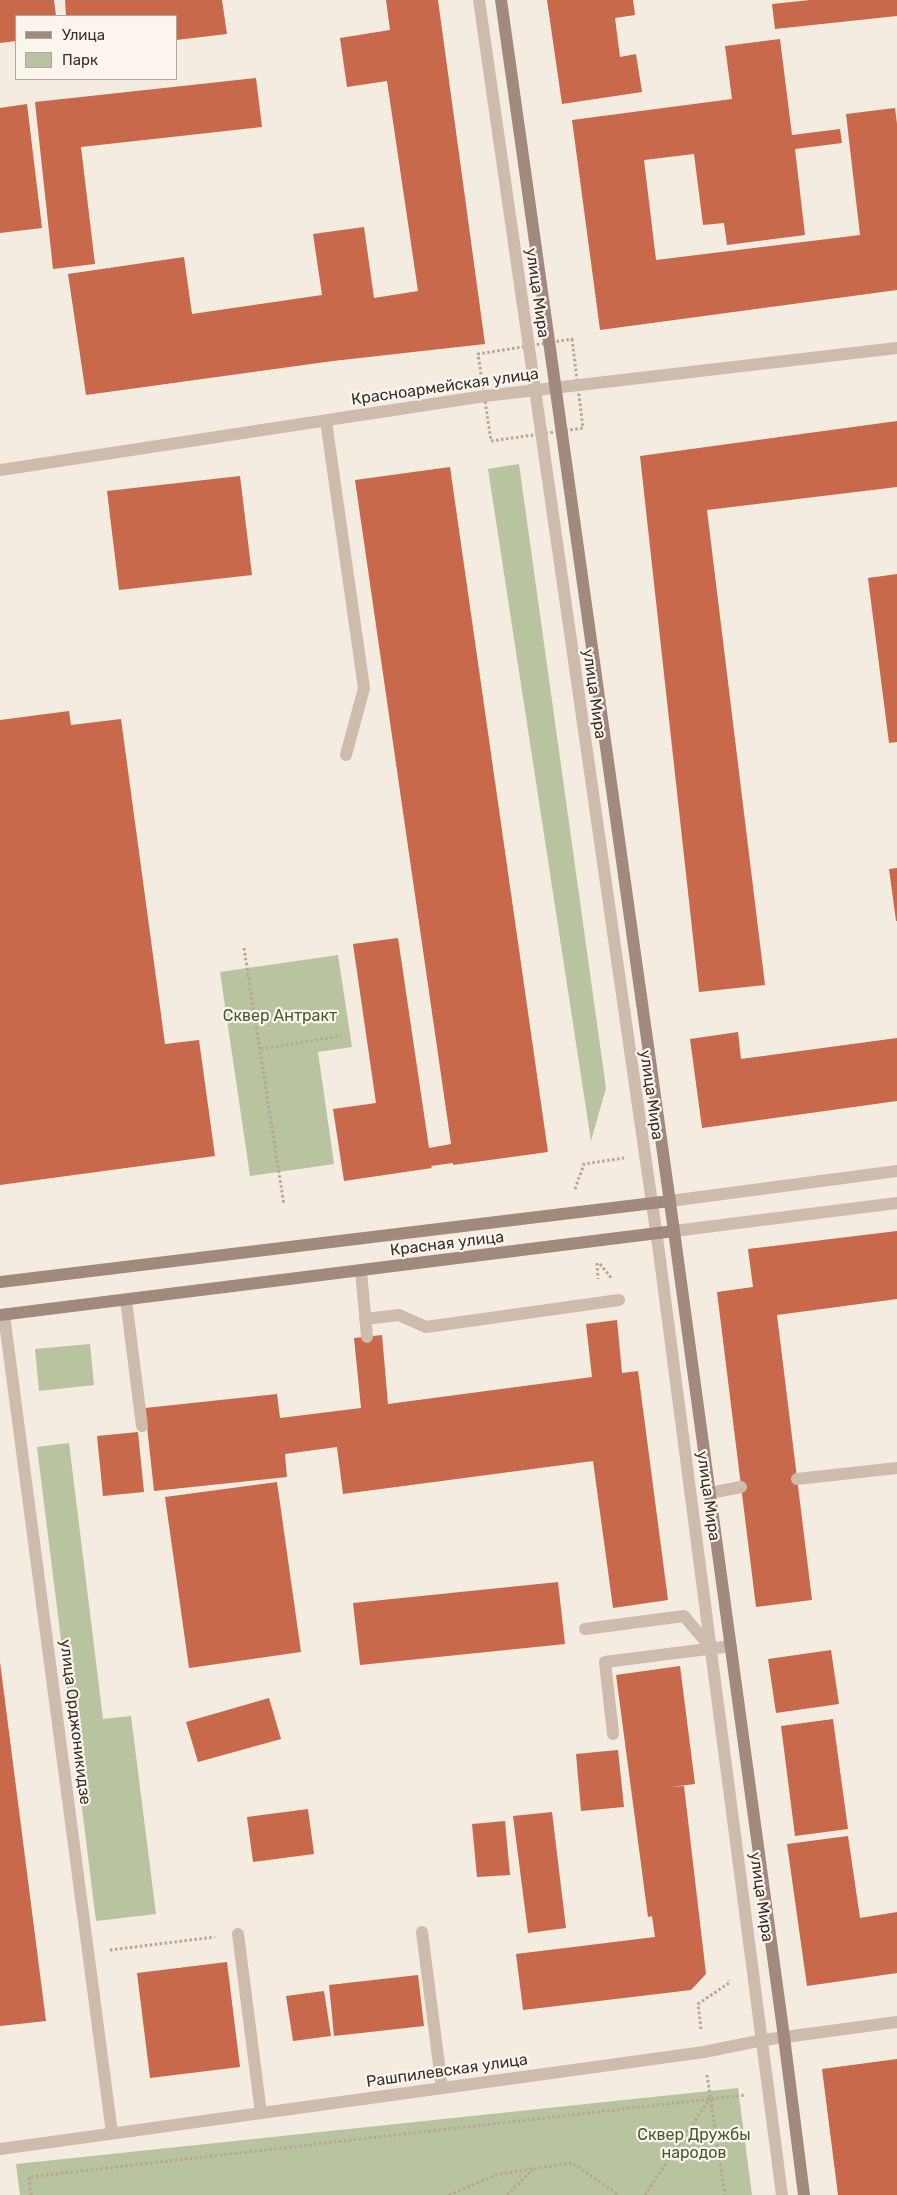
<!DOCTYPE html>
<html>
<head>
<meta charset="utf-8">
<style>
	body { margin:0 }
	#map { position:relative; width:897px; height:2195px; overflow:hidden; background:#f4ebe1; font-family:Rubik,sans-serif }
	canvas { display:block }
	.legend { position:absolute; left:15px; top:15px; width:162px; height:65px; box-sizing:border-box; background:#fbf5ee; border:1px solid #aea6a0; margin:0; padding:6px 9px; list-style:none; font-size:15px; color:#3b302b }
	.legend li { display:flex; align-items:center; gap:10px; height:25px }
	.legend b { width:25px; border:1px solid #aea6a0 }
</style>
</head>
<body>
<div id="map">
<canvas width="897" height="2195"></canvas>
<ul class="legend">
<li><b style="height:6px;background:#a18a7d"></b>Улица</li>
<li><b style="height:14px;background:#b8c4a0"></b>Парк</li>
</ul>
</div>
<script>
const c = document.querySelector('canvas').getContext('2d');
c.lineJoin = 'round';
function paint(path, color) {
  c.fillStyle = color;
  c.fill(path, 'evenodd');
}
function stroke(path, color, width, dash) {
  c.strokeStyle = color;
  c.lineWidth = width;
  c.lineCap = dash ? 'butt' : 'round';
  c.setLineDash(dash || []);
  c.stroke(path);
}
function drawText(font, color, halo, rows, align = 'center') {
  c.font = font + ' Rubik,sans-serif';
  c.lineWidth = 4.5;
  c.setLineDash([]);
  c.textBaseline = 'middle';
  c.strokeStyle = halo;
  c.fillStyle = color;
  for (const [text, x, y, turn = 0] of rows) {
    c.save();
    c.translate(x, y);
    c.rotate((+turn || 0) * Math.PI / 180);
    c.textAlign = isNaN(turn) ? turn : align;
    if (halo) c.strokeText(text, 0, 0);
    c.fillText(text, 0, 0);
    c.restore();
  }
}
const green = new Path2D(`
	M519,464L606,1088L591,1141L488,469Z
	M338,955L352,1047L318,1052L334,1164L250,1176L220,972Z
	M90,1344L94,1385L39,1391L35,1349Z
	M69,1443L103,1719L131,1716L156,1914L96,1921L37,1447Z
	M738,2088L752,2195H20L16,2164Z`);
const building = new Path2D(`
	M0,0H54L56,16H16V41L0,43Z
	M65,0H222L227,34L176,40V16H66Z
	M386,0H438L485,344L333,361L86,395L68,274L184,257L192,314L322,295L313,234L364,227L374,298L418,291L387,81L347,87L340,38L390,30Z
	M547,0H633L635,15L615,18L620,57L636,54L642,92L562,104Z
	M810,0H897V16L775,29L772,4Z
	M780,39L792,135L840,129L842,143L795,149L805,235L727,245L724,223L703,225L694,154L644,160L656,260L860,235L846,114L895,108L897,124V290L600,330L572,120L732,99L725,46Z
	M256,78L262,127L81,147L95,264L53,269L35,102Z
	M27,104L42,228L0,233V108Z
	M897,421V487L707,510L765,985L699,992L640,456Z
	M450,467L548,1152L453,1165V1163L431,1166L432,1168L344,1181L333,1109L376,1103L353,944L398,938L429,1148L451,1144L355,480Z
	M240,476L252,575L119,590L107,491Z
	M897,574V742L889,743L868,578Z
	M69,711L71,725L121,719L165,1044L199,1040L215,1156L0,1185V720Z
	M897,868V921H896L889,869Z
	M738,1032L741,1059L897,1038V1101L702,1128L690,1039Z
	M897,1231V1299L777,1315L812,1600L756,1607L717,1292L753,1287L748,1249Z
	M617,1320L622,1373L638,1371L668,1600L613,1608L593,1461L343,1494L337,1447L285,1454L287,1477L154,1491L145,1408L277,1394L280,1418L361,1408L354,1338L382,1335L388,1404L592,1377L586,1324Z
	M138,1432L144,1492L103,1496L97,1436Z
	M277,1482L301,1652L189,1668L165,1497Z
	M558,1582L565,1644L360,1665L353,1603Z
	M831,1650L839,1704L776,1713L768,1659Z
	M0,1662L46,2021L0,2026Z
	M680,1666L695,1784L670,1787L684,1786L706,1974L691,1990L523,2010L516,1954L655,1937L652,1916L648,1917L616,1675Z
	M269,1698L281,1739L198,1762L186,1722Z
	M833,1719L848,1829L795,1836L781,1726Z
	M618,1750L624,1807L581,1811L576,1754Z
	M308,1809L314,1854L253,1862L247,1817Z
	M552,1812L566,1928L528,1933L513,1816Z
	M505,1821L510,1875L477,1877L472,1824Z
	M848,1836L860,1918L897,1912V1973L807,1986L787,1844Z
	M227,1962L240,2067L150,2078L137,1973Z
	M418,1975L424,2026L334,2036L329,1985Z
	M324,1991L331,2036L293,2041L286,1996Z
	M897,2059V2195H838L822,2069Z`);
const path = new Path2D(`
	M572,339L583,428L491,441L478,354Z
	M244,948L284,1205
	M261,1049L341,1036
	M575,1189L584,1164L624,1158
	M597,1263L598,1279
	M600,1264L612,1279
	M110,1950L215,1937
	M701,2029L698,2004L729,1983V1980
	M707,2075L725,2195
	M31,2195L29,2177L745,2095
	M449,2195L499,2174L572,2163L619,2195
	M507,2195L533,2169
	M645,2195L710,2098`);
const service = new Path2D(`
	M326,421L364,688L346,755
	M361,1271L367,1337
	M126,1300L142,1426
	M365,1319L399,1315L426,1327L619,1300
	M797,1479L897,1468
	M710,1493L741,1487
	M585,1629L684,1616L711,1648
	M613,1734L605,1662L731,1646
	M422,1932L442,2088
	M238,1934L261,2113`);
const pedestrian = new Path2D(`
	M4,1315L112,2133`);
const tertiary = new Path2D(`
	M479,0L659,1252L782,2195
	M0,470L485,396L897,348
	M670,1201L897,1171
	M674,1231L897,1203
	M0,2149L704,2052L763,2040L897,2022`);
const secondary = new Path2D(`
	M501,0L674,1231L784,2037L804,2195
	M0,1282L670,1201
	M0,1315L674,1231`);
const streetNames = [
	["улица Мира",537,293,82],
	["Красноармейская улица",445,387,-8],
	["улица Мира",594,694,82],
	["улица Мира",651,1095,82],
	["Красная улица",447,1244,-7],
	["улица Мира",708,1496,82],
	["улица Орджоникидзе",75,1722,83],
	["улица Мира",761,1897,82],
	["Рашпилевская улица",447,2071,-8]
];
const parkNames = [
	["Сквер Антракт",280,1016],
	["Сквер Дружбы",694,2135],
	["народов",694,2153]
];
paint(green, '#b8c4a0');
paint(building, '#c8694b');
stroke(path, '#b9a596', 3, [2.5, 2.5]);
stroke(service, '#cdbbac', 12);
stroke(pedestrian, '#cdbbac', 12);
stroke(tertiary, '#cdbbac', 12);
stroke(secondary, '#a18a7d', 12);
drawText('16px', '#3b302b', '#fbf5ee', streetNames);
drawText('16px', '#4a5a2e', '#fbf5ee', parkNames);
</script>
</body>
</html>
